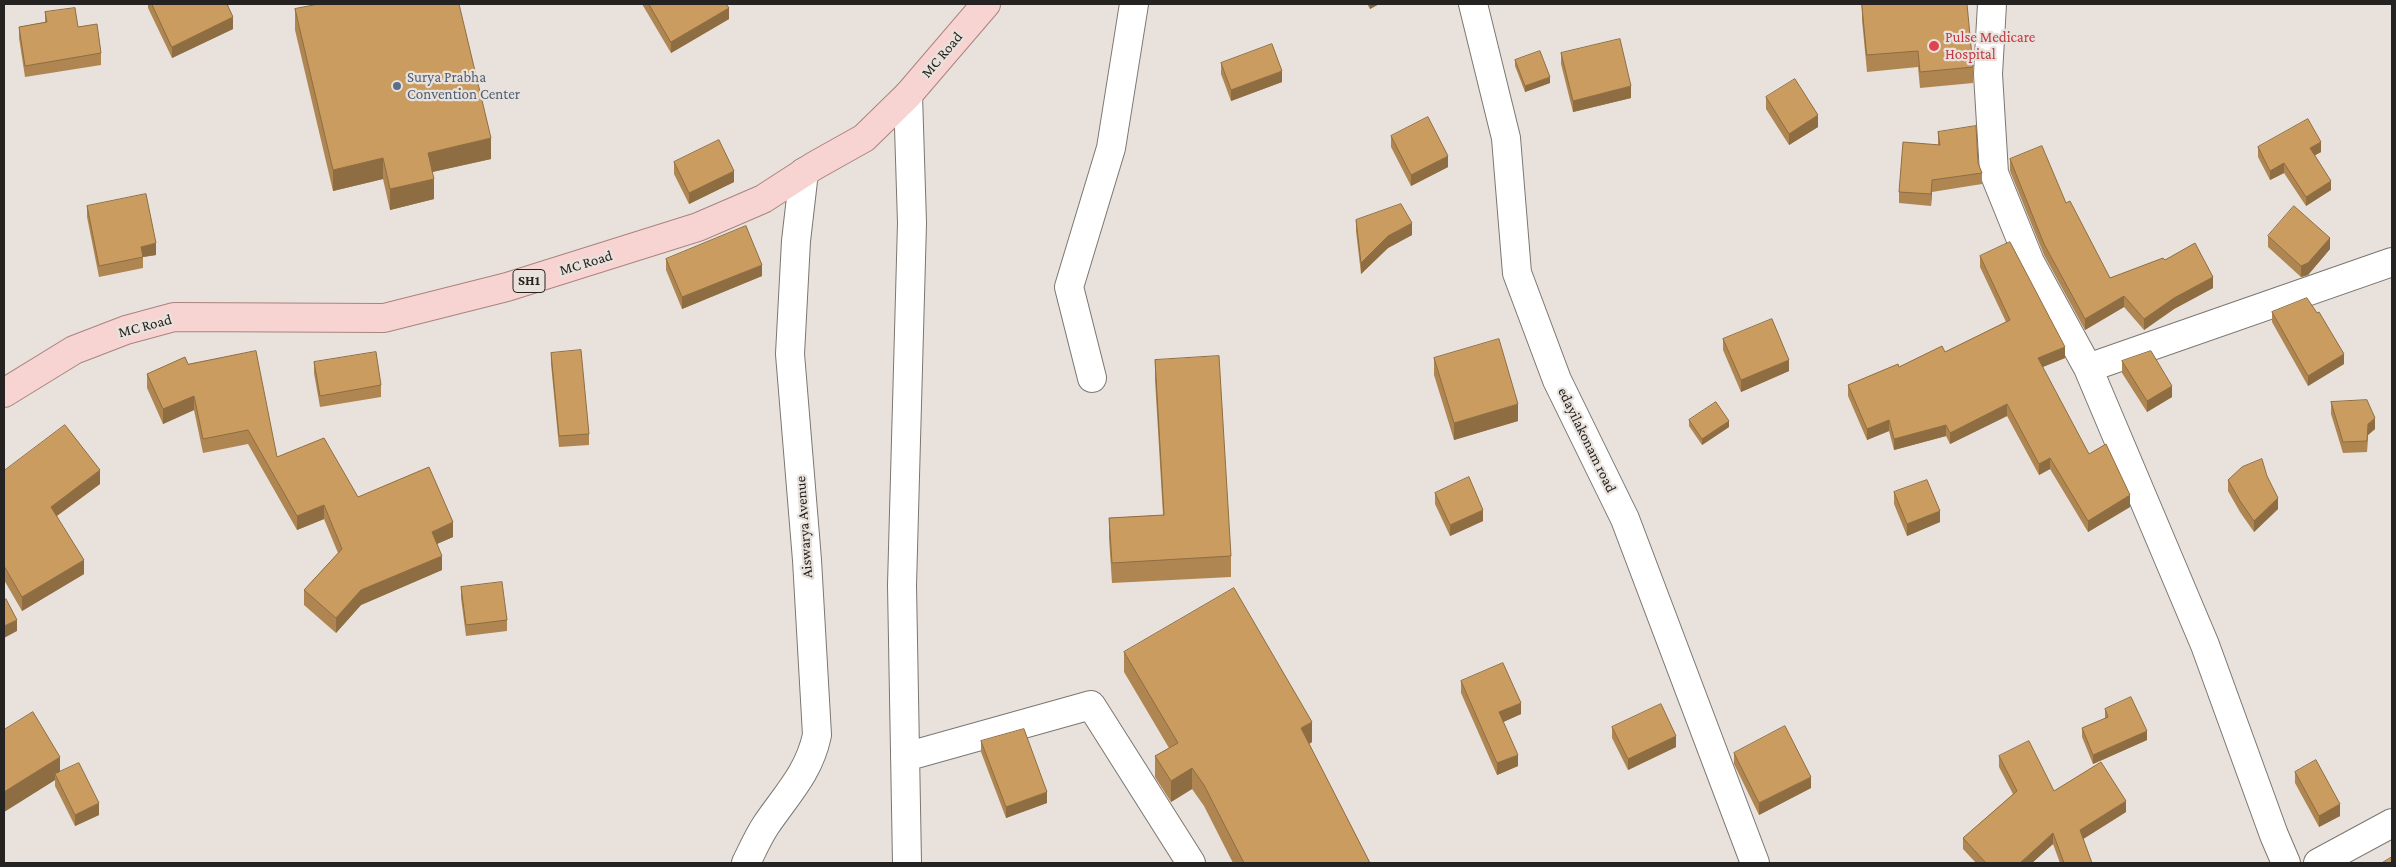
<!DOCTYPE html>
<html>
<head>
<meta charset="utf-8">
<style>
	body { margin:0 }
	#map { position:relative; width:2396px; height:867px; overflow:hidden; background:#e9e2dc; font-family:"Crimson Pro",serif }
	canvas { display:block }
	.frame { position:absolute; inset:0; border:5px solid #252321; pointer-events:none }
</style>
</head>
<body>
<div id="map">
<canvas width="2396" height="867"></canvas>
<div class="frame"></div>
</div>
<script>
const c = document.querySelector('canvas').getContext('2d');
c.lineJoin = 'round';
function stroke(path, color, width, dash) {
  c.strokeStyle = color;
  c.lineWidth = width;
  c.lineCap = dash ? 'butt' : 'round';
  c.setLineDash(dash || []);
  c.stroke(path);
}
function paint(path, color) {
  c.fillStyle = color;
  c.fill(path, 'evenodd');
}
function drawText(font, color, halo, rows, align = 'center') {
  c.font = font + ' "Crimson Pro",serif';
  c.lineWidth = 4.5;
  c.setLineDash([]);
  c.textBaseline = 'middle';
  c.strokeStyle = halo;
  c.fillStyle = color;
  for (const [text, x, y, turn = 0] of rows) {
    c.save();
    c.translate(x, y);
    c.rotate((+turn || 0) * Math.PI / 180);
    c.textAlign = isNaN(turn) ? turn : align;
    if (halo) c.strokeText(text, 0, 0);
    c.fillText(text, 0, 0);
    c.restore();
  }
}
const street = new Path2D(`
	M1473,4L1506,138L1517,273L1557,380L1625,519L1755,863
	M1992,4L1988,74L1994,173L2030,262L2088,368L2205,645L2274,835L2286,863
	M2088,368L2392,262
	M1092,378L1069,287L1111,148L1134,4
	M905,757L1091,705L1191,863
	M746,863C752,851 758,837 766,825C787,794 809,773 817,735L807,560L790,354L796,241L804,172
	M907,863L902,585L912,223L908,95
	M2318,863L2392,823`);
const primary = new Path2D(`
	M4,393L74,350L126,330L174,317L384,318L507,287L698,227L763,199L814,166L864,138L908,95L986,4`);
const wall = new Path2D(`
	M148,4H227L233,29L172,58L148,8Z
	M642,4H726L729,19L671,53Z
	M1367,4H1379L1370,9Z
	M1862,4L1973,67V83L1920,88L1918,67L1867,72L1862,20Z
	M295,9L491,159L432,172L434,199L390,210L383,179L333,191L295,30Z
	M45,12L78,27L101,53V65L25,77L19,38V27L45,22Z
	M1561,53L1631,98L1573,112L1561,64Z
	M1515,60L1550,83L1525,92L1515,66Z
	M1221,63L1282,82L1231,101L1221,74Z
	M1766,97L1818,127L1789,145L1766,109Z
	M1938,132L1978,163L1982,173V184L1932,192L1931,206L1899,203V192L1938,145Z
	M1391,136L1448,167L1411,186L1391,147Z
	M2258,147L2321,152L2315,155L2331,190L2306,206L2284,173L2270,180L2258,157Z
	M2010,159L2066,203L2110,278L2165,260L2213,288L2174,309L2144,330L2124,307L2085,330L2044,255L2010,171Z
	M674,162L734,182L689,204L674,174Z
	M87,206L156,255L143,257V268L99,277L87,217Z
	M1356,220L1412,235L1388,248L1361,274L1356,231Z
	M2268,236L2330,249L2308,275L2301,277L2268,247Z
	M1980,256L2065,358L2042,367L2089,454L2130,507L2088,532L2050,469L2039,475L2007,416L1950,444L1946,436L1894,450L1889,431L1867,440L1848,396V385L1945,352L2006,322L1980,267Z
	M666,259L762,276L682,309L666,270Z
	M2272,312L2344,364L2308,386L2272,322Z
	M1723,339L1789,371L1741,392L1723,350Z
	M551,353L589,434V445L559,447L551,364Z
	M1434,358L1518,421L1454,440L1434,375Z
	M1155,360L1231,556V577L1112,583L1109,538V518L1163,515L1155,380Z
	M2122,361L2172,397L2147,412L2122,373Z
	M314,362L381,385V397L320,407L314,373Z
	M188,364L277,457L358,497L453,537L437,544L442,570L361,605L336,633L304,605V590L338,553L324,519L297,530L248,444L203,453L194,410L163,424L147,388V374Z
	M2331,402L2375,429L2368,435L2367,452L2343,453L2331,414Z
	M1689,420L1729,427L1702,445L1689,426Z
	M4,471L100,484L57,516L84,574L22,611L4,580Z
	M2267,476L2278,509L2254,532L2240,512L2228,491V480Z
	M1894,492L1940,522L1907,536L1894,504Z
	M1435,493L1483,521L1450,536L1435,504Z
	M461,587L507,620V631L466,636L461,598Z
	M1124,652L1312,742L1309,744L1370,863H1233L1204,806L1192,789L1171,802L1155,777V756L1169,748L1124,672Z
	M1461,681L1521,714L1503,722L1518,766L1497,775L1461,693Z
	M2105,709L2147,740L2093,764L2082,737V728L2105,719Z
	M1612,727L1676,747L1628,770L1612,738Z
	M4,730L60,772L99,815L75,826L55,786V780L4,812Z
	M981,741L1047,803L1006,818L981,752Z
	M1734,753L1811,788L1759,815L1734,764Z
	M1999,756L2054,791L2126,812L2083,839L2092,863H2060L2053,844L2032,863H1976L1963,849V838L2013,794L1999,767Z
	M2295,772L2340,816L2319,827L2295,783Z`);
const shadedWall = new Path2D(`
	M1370,4H1379L1370,9Z
	M729,8V19L671,53V42Z
	M233,17V29L172,58V47Z
	M1282,71V82L1231,101V90Z
	M1550,77V83L1525,92V86Z
	M1631,86V98L1573,112V101Z
	M1818,115V127L1789,145V134Z
	M491,138V159L428,173V153Z
	M2321,142V152L2310,158V148Z
	M1448,156V167L1411,186V175Z
	M383,158V179L333,191V170Z
	M2284,163V173L2270,180V171Z
	M734,171V182L689,204V193Z
	M434,179V199L390,210V189Z
	M1932,180V192L1931,206V194Z
	M2331,181V190L2306,206V197Z
	M1412,223V235L1388,248L1361,274V263L1388,236Z
	M2330,238V249L2308,275L2301,277V266Z
	M156,243V255L143,257L141,247Z
	M762,265V276L682,309V297Z
	M2213,277V288L2174,309L2144,330V319L2174,298Z
	M2124,296V307L2085,330V319Z
	M2065,347V358L2038,369V358Z
	M2344,354V364L2308,386V376Z
	M1789,360V371L1741,392V380Z
	M2172,386V397L2147,412V401Z
	M194,396V410L163,424V409Z
	M1518,404V421L1454,440V423Z
	M2007,404V416L1950,444V433Z
	M2375,418V429L2368,435L2367,452L2368,424Z
	M1889,420V431L1867,440V429Z
	M1729,421V427L1702,445V439Z
	M1946,425V436L1894,450V439Z
	M2050,458V469L2039,475V464Z
	M100,470V484L51,520V507Z
	M2130,495V507L2088,532V521Z
	M2278,498V509L2254,532V521Z
	M324,505V519L297,530V516Z
	M1483,510V521L1450,536V525Z
	M1940,511V522L1907,536V524Z
	M453,522V537L432,546V532Z
	M442,556V570L361,605L336,633V618L361,590Z
	M84,560V574L22,611V597Z
	M17,620V631L4,638V626Z
	M1521,703V714L1499,724V712Z
	M1312,722V742L1301,749V728Z
	M2147,731V740L2093,764V755Z
	M1676,736V747L1628,770V759Z
	M1518,755V766L1497,775V763Z
	M60,757V777L55,774V780L4,812V792Z
	M1192,768V789L1171,802V781Z
	M1811,777V788L1759,815V803Z
	M1047,792V803L1006,818V807Z
	M2126,801V812L2080,841V830Z
	M99,803V815L75,826V815Z
	M2340,804V816L2319,827V816Z
	M2053,833V844L2032,863H2020Z`);
const building = new Path2D(`
	M152,4H227L233,17L172,47Z
	M319,4H459L491,138L428,153L434,179L390,189L383,158L333,170L295,9Z
	M649,4H726L729,8L671,42Z
	M1862,4H1967L1973,67L1920,72L1918,51L1867,55Z
	M75,8L78,27L97,24L101,53L25,66L19,27L47,22L45,12Z
	M1620,39L1631,86L1573,101L1561,53Z
	M1272,44L1282,71L1231,90L1221,63Z
	M1540,51L1550,77L1525,86L1515,60Z
	M1795,79L1818,115L1789,134L1766,97Z
	M1428,117L1448,156L1411,175L1391,136Z
	M2308,119L2321,142L2310,148L2331,181L2306,197L2284,163L2270,171L2258,147Z
	M1976,126L1978,163L1982,173L1932,180L1931,194L1899,192L1903,142L1940,145L1938,132Z
	M719,140L734,171L689,193L674,162Z
	M2042,146L2066,203L2070,201L2110,278L2163,258L2165,260L2195,243L2213,277L2174,298L2144,319L2124,296L2085,319L2044,244L2010,159Z
	M146,194L156,243L141,247L143,257L99,266L87,206Z
	M1401,204L1412,223L1388,236L1361,263L1356,220Z
	M2294,206L2330,238L2308,263L2301,266L2268,236Z
	M746,226L762,265L682,297L666,259Z
	M2010,242L2065,347L2038,358L2089,454L2106,444L2130,495L2088,521L2050,458L2039,464L2007,404L1950,433L1946,425L1894,439L1889,420L1867,429L1848,385L1898,364L1899,367L1942,346L1945,352L2010,320L1980,256Z
	M2307,298L2317,313L2319,312L2344,354L2308,376L2272,312Z
	M1772,319L1789,360L1741,380L1723,339Z
	M1499,339L1518,404L1454,423L1434,358Z
	M581,350L589,434L559,436L551,353Z
	M256,351L277,457L324,438L358,497L429,467L453,522L432,532L442,556L361,590L336,618L304,590L342,549L324,505L297,516L248,430L203,439L194,396L163,409L147,374L185,357L188,364Z
	M2151,351L2172,386L2147,401L2122,361Z
	M376,352L381,385L320,396L314,362Z
	M1219,356L1231,556L1112,563L1109,518L1164,515L1155,360Z
	M2367,400L2375,418L2368,424L2367,441L2343,442L2331,402Z
	M1716,402L1729,421L1702,439L1689,420Z
	M65,425L100,470L51,507L84,560L22,597L4,566V471Z
	M2262,459L2267,476L2278,498L2254,521L2240,501L2228,480L2242,467Z
	M1469,477L1483,510L1450,525L1435,493Z
	M1927,480L1940,511L1907,524L1894,492Z
	M502,582L507,620L466,625L461,587Z
	M1234,588L1312,722L1301,728L1370,863H1244L1204,785L1192,768L1171,781L1155,756L1178,743L1124,652Z
	M6,599L17,620L4,626V601Z
	M1503,663L1521,703L1499,712L1518,755L1497,763L1461,681Z
	M2131,697L2147,731L2093,755L2082,728L2108,717L2105,709Z
	M1661,704L1676,736L1628,759L1612,727Z
	M33,712L60,757L4,792V730Z
	M1785,726L1811,777L1759,803L1734,753Z
	M1024,729L1047,792L1006,807L981,741Z
	M2029,741L2054,791L2101,762L2126,801L2080,830L2092,863H2064L2053,833L2020,863H1986L1963,838L2017,791L1999,756Z
	M2316,760L2340,804L2319,816L2295,772Z
	M79,763L99,803L75,815L55,774Z
	M2392,857V863H2382Z`);
const markers = [
	[1934,46,6,"#e0444e"],
	[397,86,5,"#5c6f8a"]
];
const shields = [
	[529,281,32]
];
const shieldNames = [
	["SH1",529,281]
];
const healthNames = [
	["Pulse Medicare",1945,37],
	["Hospital",1945,54]
];
const streetNames = [
	["MC Road",942,55,-50],
	["MC Road",586,263,-17],
	["MC Road",145,326,-15],
	["edayilakonam road",1587,440,64],
	["Aiswarya Avenue",804,527,-94]
];
const serviceNames = [
	["Surya Prabha",407,77],
	["Convention Center",407,94]
];
stroke(street, '#7c7671', 30);
stroke(primary, '#aa837f', 30);
stroke(street, '#fff', 28);
stroke(primary, '#f7d3d1', 28);
paint(wall, '#af8652');
paint(shadedWall, '#8e6d42');
paint(building, '#cb9c5f');
stroke(building, '#8e6d42', 1);
for (const [x, y, r, color] of markers) {
  const dot = new Path2D();
  dot.arc(x, y, r, 0, 2 * Math.PI);
  c.fillStyle = color;
  c.fill(dot);
  stroke(dot, '#e9e2dc', 2);
}
for (const [x, y, w] of shields) {
  const box = new Path2D();
  box.roundRect(x - w / 2, y - 11.5, w, 23, 4);
  c.fillStyle = '#e9e2dc';
  c.fill(box);
  stroke(box, '#252321', 1);
}
drawText('bold 14px', '#252321', null, shieldNames);
drawText('15px', '#be3a42', '#e9e2dc', healthNames, 'left');
drawText('15px', '#252321', '#e9e2dc', streetNames);
drawText('15px', '#4e5e75', '#e9e2dc', serviceNames, 'left');
</script>
</body>
</html>
